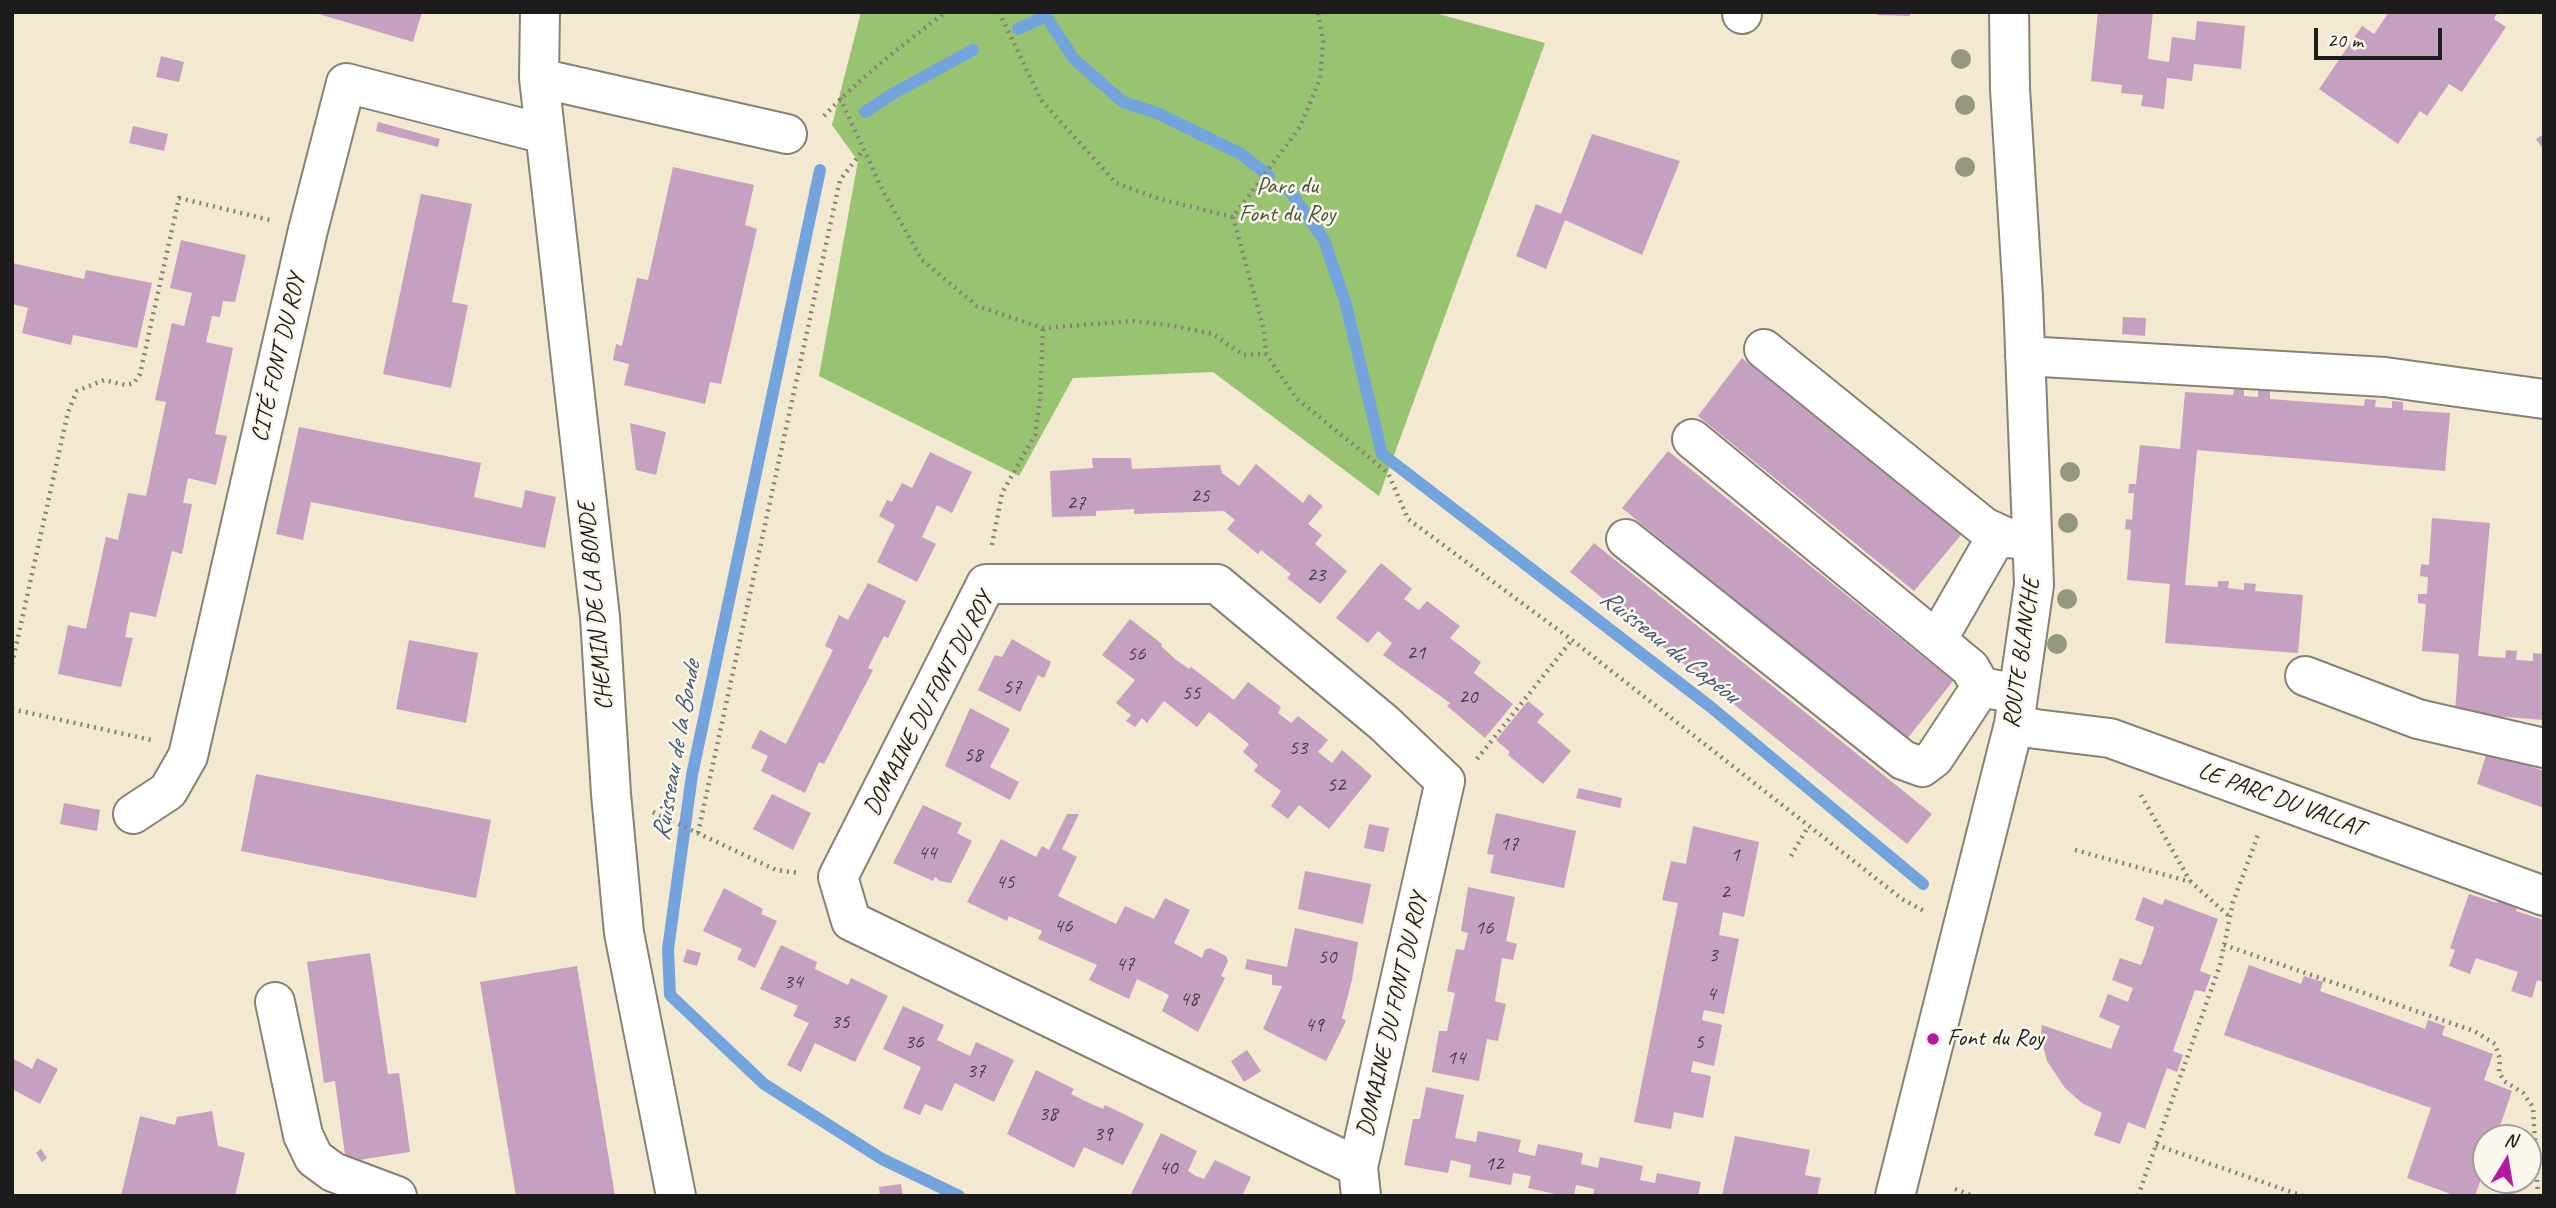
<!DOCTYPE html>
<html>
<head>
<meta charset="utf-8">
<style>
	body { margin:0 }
	#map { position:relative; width:2556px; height:1208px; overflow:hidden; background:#f3e8d0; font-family:Caveat,sans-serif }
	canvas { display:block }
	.frame { position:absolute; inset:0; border:14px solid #1c1c1c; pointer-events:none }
	.north { position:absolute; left:2472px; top:1124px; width:70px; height:70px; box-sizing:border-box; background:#fbf7ec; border:2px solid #a29f99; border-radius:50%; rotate:11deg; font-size:19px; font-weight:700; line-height:28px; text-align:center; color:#1c1c1c }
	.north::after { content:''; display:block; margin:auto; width:24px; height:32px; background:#b5179e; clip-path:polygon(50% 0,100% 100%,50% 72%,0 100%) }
	.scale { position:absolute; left:2314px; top:28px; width:128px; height:32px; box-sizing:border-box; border:4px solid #1c1c1c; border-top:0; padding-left:9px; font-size:21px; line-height:24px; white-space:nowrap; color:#1c1c1c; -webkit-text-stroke:5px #fbf7ec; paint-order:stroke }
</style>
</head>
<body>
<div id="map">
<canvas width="2556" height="1208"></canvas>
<div class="frame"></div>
<div class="north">N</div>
<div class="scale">20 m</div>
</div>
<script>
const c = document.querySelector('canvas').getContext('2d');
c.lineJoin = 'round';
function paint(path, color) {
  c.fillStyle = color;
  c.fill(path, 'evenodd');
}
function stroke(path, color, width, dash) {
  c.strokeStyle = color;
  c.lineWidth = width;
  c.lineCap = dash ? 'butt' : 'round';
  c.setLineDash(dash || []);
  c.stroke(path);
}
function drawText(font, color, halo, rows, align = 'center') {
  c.font = font + ' Caveat,sans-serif';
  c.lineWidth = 5;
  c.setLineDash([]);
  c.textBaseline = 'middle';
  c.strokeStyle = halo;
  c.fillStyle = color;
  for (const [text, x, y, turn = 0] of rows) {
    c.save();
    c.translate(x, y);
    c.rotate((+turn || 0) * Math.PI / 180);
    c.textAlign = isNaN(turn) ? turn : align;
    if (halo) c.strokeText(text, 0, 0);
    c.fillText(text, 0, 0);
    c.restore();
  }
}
const green = new Path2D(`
	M861,12H1431L1545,43L1379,496L1213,372L1073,378L1019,476L819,376L858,161L832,125Z`);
const stream = new Path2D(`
	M1043,12L1074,59L1123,102L1157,113L1241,154L1269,176
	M1018,29L1044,17
	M865,112L894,93L973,50
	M820,170L692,775L668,949L670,995L764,1084L882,1159L959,1196
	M1289,190L1324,240L1345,301L1382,454L1712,708L1923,884`);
const building = new Path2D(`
	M312,12H422L413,42Z
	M1877,12H1910V16L1877,15Z
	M2098,12H2153L2148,59L2169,62L2172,37L2195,40L2197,21L2245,26L2241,69L2194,64L2192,81L2167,78L2164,109L2141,106L2143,95L2121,93L2122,85L2091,81Z
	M2389,12H2498L2494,19L2506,27L2462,92L2449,84L2427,116L2420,111L2398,144L2319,89L2362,26L2374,34Z
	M161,56L184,62L179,82L156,77Z
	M378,122L440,139L438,147L376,131Z
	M133,126L168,134L164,151L129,143Z
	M1592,134L1680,161L1642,255L1565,220L1546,269L1516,256L1536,204L1561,214Z
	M2544,134V150L2536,139Z
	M673,167L754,185L745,225L757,229L721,384L710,382L705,404L624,385L629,364L613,360L616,344L622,346L637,278L648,280Z
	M421,194L472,204L452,302L468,305L451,388L383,374Z
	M181,240L246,255L235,302L223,301L220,317L212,316L206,342L233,348L215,434L227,436L216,485L188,478L183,503L192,504L182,554L172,551L156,617L130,612L125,637L133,638L121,687L58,674L68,625L86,629L106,537L118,540L128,493L146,496L166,402L155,400L172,323L184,326L192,293L170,288Z
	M12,263L84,279L86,270L152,283L137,348L73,335L71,345L22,333L28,308L12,304Z
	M2123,317L2146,318L2145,336L2122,334Z
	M1742,358L1961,535L1914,591L1698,416Z
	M2234,388L2244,389V396L2258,397V390L2270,391V399L2364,406L2365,399L2376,400L2375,407L2392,408V401L2403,402V410L2450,413L2445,471L2197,450L2185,585L2218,587V581H2229L2228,588L2244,590V583L2256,584L2255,591L2303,595L2298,653L2165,643L2170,584L2127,580L2131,530L2125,529L2126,519L2132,520L2134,493H2128L2129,484H2136L2140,445L2180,449L2185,392L2233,395Z
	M630,423L666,432L656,475L636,470Z
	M299,427L481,463L474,497L522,508L525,490L556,497L545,548L311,502L303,540L276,534Z
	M1668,451L1953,681L1907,739L1622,508Z
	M930,452L972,472L952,513L937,505L922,537L936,544L917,582L877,562L895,525L879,516L887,500L892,502L902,483L912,488Z
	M1092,458H1131L1132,469L1220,465L1222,473L1239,486L1256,464L1303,503L1309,494L1323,506L1308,524L1322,535L1315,544L1347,571L1320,604L1287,578L1291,574L1261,550L1258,554L1227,529L1235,520L1224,511L1134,514V509L1096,511V516L1052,517L1050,471L1093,468Z
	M2432,518L2490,523L2478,656L2505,658L2506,650L2517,651L2516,660L2533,661V653L2544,654V720L2455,713L2459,654L2422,651L2426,604L2418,603V594H2427L2428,577L2420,576L2421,564L2429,565Z
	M1594,543L1932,814L1907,844L1570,572Z
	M1381,563L1412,589L1404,599L1419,610L1427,601L1460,626L1450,638L1481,662L1474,673L1513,704L1485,738L1447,706L1450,703L1383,655L1392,643L1378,631L1368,643L1336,618Z
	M868,583L906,601L888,638L884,636L868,668L873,670L824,764L819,762L805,793L761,771L768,756L751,748L760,730L786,744L833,650L825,646L839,615L848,620Z
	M1130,619L1162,644L1161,646L1175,659L1189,669L1191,667L1234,700L1248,682L1281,707L1278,713L1291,723L1298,716L1328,740L1318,752L1332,763L1342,750L1372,776L1329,829L1299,805L1288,819L1271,806L1281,791L1254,771L1258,765L1243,752L1249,744L1209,712L1197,727L1164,701L1147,723L1142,718L1135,727L1126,721L1131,715L1116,703L1135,680L1102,655Z
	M1012,639L1051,662L1044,678L1038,675L1020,712L978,690L995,655L1002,657Z
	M409,640L478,653L466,723L396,709Z
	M1528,701L1544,714L1537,722L1571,751L1543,784L1508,755L1510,752L1496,740Z
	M970,708L1010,729L990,767L1019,782L1010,800L945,766Z
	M2487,752L2544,771V808L2477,784Z
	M256,774L491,820L476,898L241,851Z
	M1579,788L1622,798L1620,808L1576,798Z
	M772,794L811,813L793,850L753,829Z
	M64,803L100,810L97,831L60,824Z
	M923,805L962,823L957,833L972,841L951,883L940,881L935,877L933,881L893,863Z
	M1496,813L1576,831L1564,888L1490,873L1494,855L1487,854Z
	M1067,814H1079L1062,849L1077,857L1058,896L1116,924L1125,906L1154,919L1165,898L1190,910L1174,943L1202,958L1205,950L1210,948L1226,956L1228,961L1221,976L1225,978L1198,1032L1162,1011L1169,995L1137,979L1129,999L1089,980L1097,965L1038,939L1042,931L1009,916L1007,921L967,902L1001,839L1036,857L1042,846L1049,850Z
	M1369,824L1389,828L1384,852L1364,848Z
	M1693,826L1759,842L1744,917L1723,912L1719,935L1739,939L1724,1014L1704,1010L1702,1020L1722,1025L1714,1066L1693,1061L1691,1072L1711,1076L1703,1118L1674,1112L1671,1129L1634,1122L1678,903L1662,900L1671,861L1686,864Z
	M1305,871L1371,884L1363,924L1298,909Z
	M1468,887L1515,897L1506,941L1517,944L1513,960L1502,958L1495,1001L1506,1004L1498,1041L1487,1039L1479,1081L1432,1072L1439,1031H1447L1455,993L1447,991L1456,949L1464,950L1468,933L1461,931Z
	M724,888L763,909L761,914L777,921L755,968L737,959L742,949L703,931Z
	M2469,894L2497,903L2500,896L2519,902L2516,911L2544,920V982L2537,980L2532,998L2511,991L2518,972L2476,958L2470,974L2449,966L2455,950L2450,948Z
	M2143,897L2162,905L2165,899L2218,919L2200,971L2211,975L2205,992L2195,990L2173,1051L2183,1055L2177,1072L2167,1068L2145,1129L2128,1122L2120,1144L2094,1135L2102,1113L2082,1103L2065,1088L2047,1061L2041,1037L2042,1025L2111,1049L2120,1026L2099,1017L2108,994L2128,1002L2130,996L2133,988L2112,980L2120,958L2141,965L2146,953L2154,927L2135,920Z
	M1295,928L1358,942L1352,980L1342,1018L1346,1021L1326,1061L1263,1029L1282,986L1272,985V975L1245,969L1247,959L1287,967Z
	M781,945L817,962L815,969L848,985L851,978L888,996L855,1062L815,1043L801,1072L787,1065L809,1023L793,1016L798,1006L760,989Z
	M687,949L701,953L697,966L683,962Z
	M370,953L388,1074L399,1073L410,1152L346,1162L335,1081L324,1083L307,962Z
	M2249,965L2301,984L2304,976L2323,982L2320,991L2425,1029L2428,1020L2445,1026L2442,1035L2493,1054L2484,1080L2512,1091L2496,1138H2486V1165L2475,1196H2456L2407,1178L2431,1108L2224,1035Z
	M577,966L615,1196H516L480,982Z
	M903,1006L944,1025L937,1040L970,1056L976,1042L1014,1060L994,1102L955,1083L942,1111L925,1104L920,1115L903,1108L921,1067L883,1049Z
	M1247,1050L1261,1071L1244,1082L1231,1061Z
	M12,1058L32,1069L37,1058L58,1069L40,1104L12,1089Z
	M1036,1070L1074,1089L1071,1094L1087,1102L1103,1109L1105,1105L1144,1124L1123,1165L1084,1147L1074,1168L1007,1134Z
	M1426,1087L1464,1095L1455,1138L1476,1142L1478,1131L1521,1140L1518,1152L1535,1156L1538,1144L1583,1153L1581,1164L1598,1168L1600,1157L1643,1166L1640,1180L1655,1183L1657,1173L1701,1182L1698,1196H1593L1594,1189L1576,1185L1574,1196H1564L1528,1188L1531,1176L1513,1173L1511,1185L1469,1177L1471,1165L1451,1160L1448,1173L1404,1165L1413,1119H1420Z
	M212,1111L218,1146L245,1153L235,1196H121L140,1116L175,1125L177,1117Z
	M1161,1133L1197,1151L1188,1171L1196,1176L1204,1179L1215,1160L1251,1177L1242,1196H1130Z
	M1735,1136L1810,1150L1805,1175L1821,1178L1817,1196H1722Z
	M41,1149L47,1158L42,1162L36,1153Z
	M901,1184L903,1196H880L879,1187Z`);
const path = new Path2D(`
	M999,12L1041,100L1116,183L1160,199L1233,217L1300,127L1320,79L1323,41L1318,12
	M840,98L883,191L922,260L977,306L1043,328L1133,321L1174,326L1213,334L1243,355L1266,354L1296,398L1388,473L1408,519L1572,640L1902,899L1926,912
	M824,116C861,77 903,44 946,12
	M1233,217L1264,330L1266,354
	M992,545L1002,493L1035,435L1040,399L1043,328
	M12,664L68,412L77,391L104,380L126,385L134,383L140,374L179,198L270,220
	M12,709L151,740
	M1477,759L1572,640
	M2141,795L2190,881
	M653,812L776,870L799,873
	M698,833L840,180L864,149
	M2075,850L2191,882L2230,917
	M1791,856L1808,827
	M2224,945L2474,1031L2495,1044L2500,1059L2499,1072L2504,1081L2523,1093L2533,1107L2538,1196
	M2156,1145L2303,1196
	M1955,1189L1973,1196
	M2138,1196L2220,965L2233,902L2258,835
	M2505,1196L2510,1180`);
const minor = new Path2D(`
	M540,12L539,78L600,617L611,794L624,933L676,1196
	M1742,12V14
	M539,78L787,134
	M1764,349L1984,527L2008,538L2032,540
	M2025,356L2385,377L2544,399
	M1692,439L1970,668L1981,687
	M1626,539L1903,760L1922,767L1934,758L1981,687L2018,694
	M1937,640L1998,534
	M2305,676L2418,719L2544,748
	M2014,724L2036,729L2110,738L2544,896
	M133,814L168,791L188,756L308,230L346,83L545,134
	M275,1002L303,1135L314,1158L333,1172L397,1196
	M1358,1167L851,921L838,877L986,584H1217L1384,723L1445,781L1358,1167L1361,1196
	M1895,1196L2014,724L2034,585L2023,297L2010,89L2009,12`);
const trees = [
	[1961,59],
	[1965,105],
	[1965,167],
	[2070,472],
	[2068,523],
	[2067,599],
	[2057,644]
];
const markers = [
	[1933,1039,7,"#b5179e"]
];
const numberNames = [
	["25",1200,496],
	["27",1076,503],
	["23",1316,575],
	["21",1416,653],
	["56",1136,654],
	["57",1012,687],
	["55",1191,693],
	["20",1468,697],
	["53",1298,748],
	["58",973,755],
	["52",1336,785],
	["17",1509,844],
	["44",927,853],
	["1",1735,855],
	["45",1005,882],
	["2",1725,892],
	["46",1063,926],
	["16",1484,928],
	["3",1713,955],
	["50",1327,957],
	["47",1125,964],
	["34",793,982],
	["4",1711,994],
	["48",1189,999],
	["35",840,1022],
	["49",1314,1025],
	["36",914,1042],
	["5",1699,1042],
	["14",1456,1058],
	["37",976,1071],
	["38",1048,1114],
	["39",1103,1134],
	["12",1494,1164],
	["40",1168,1168]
];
const parkNames = [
	["Parc du",1287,187],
	["Font du Roy",1287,215]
];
const streetNames = [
	["CITÉ FONT DU ROY",279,358,-77],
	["CHEMIN DE LA BONDE",596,606,-95],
	["ROUTE BLANCHE",2022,653,-82],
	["DOMAINE DU FONT DU ROY",929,704,-62],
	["LE PARC DU VALLAT",2281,800,20],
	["DOMAINE DU FONT DU ROY",1393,1015,-77]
];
const poiNames = [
	["Font du Roy",1947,1039]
];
const waterNames = [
	["Ruisseau du Capéou",1669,647,38],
	["Ruisseau de la Bonde",677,751,-80]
];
paint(green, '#98c472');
stroke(stream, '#74a4de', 12);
paint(building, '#c6a0c0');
stroke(minor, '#888276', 42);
stroke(path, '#888276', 4.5, [2, 5]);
stroke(minor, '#fff', 38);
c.fillStyle = '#94987e';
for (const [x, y] of trees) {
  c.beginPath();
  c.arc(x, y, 10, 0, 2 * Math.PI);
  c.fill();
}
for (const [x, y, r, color] of markers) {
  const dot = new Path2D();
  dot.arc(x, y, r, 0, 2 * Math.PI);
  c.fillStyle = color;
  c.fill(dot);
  stroke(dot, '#fbf7ec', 2.5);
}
drawText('21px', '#463d45', null, numberNames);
drawText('24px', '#47573a', '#fbf7ec', parkNames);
drawText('24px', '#1c1c1c', '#fbf7ec', streetNames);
drawText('24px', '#1c1c1c', '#fbf7ec', poiNames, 'left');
drawText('italic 26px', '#445973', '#fbf7ec', waterNames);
</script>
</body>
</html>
